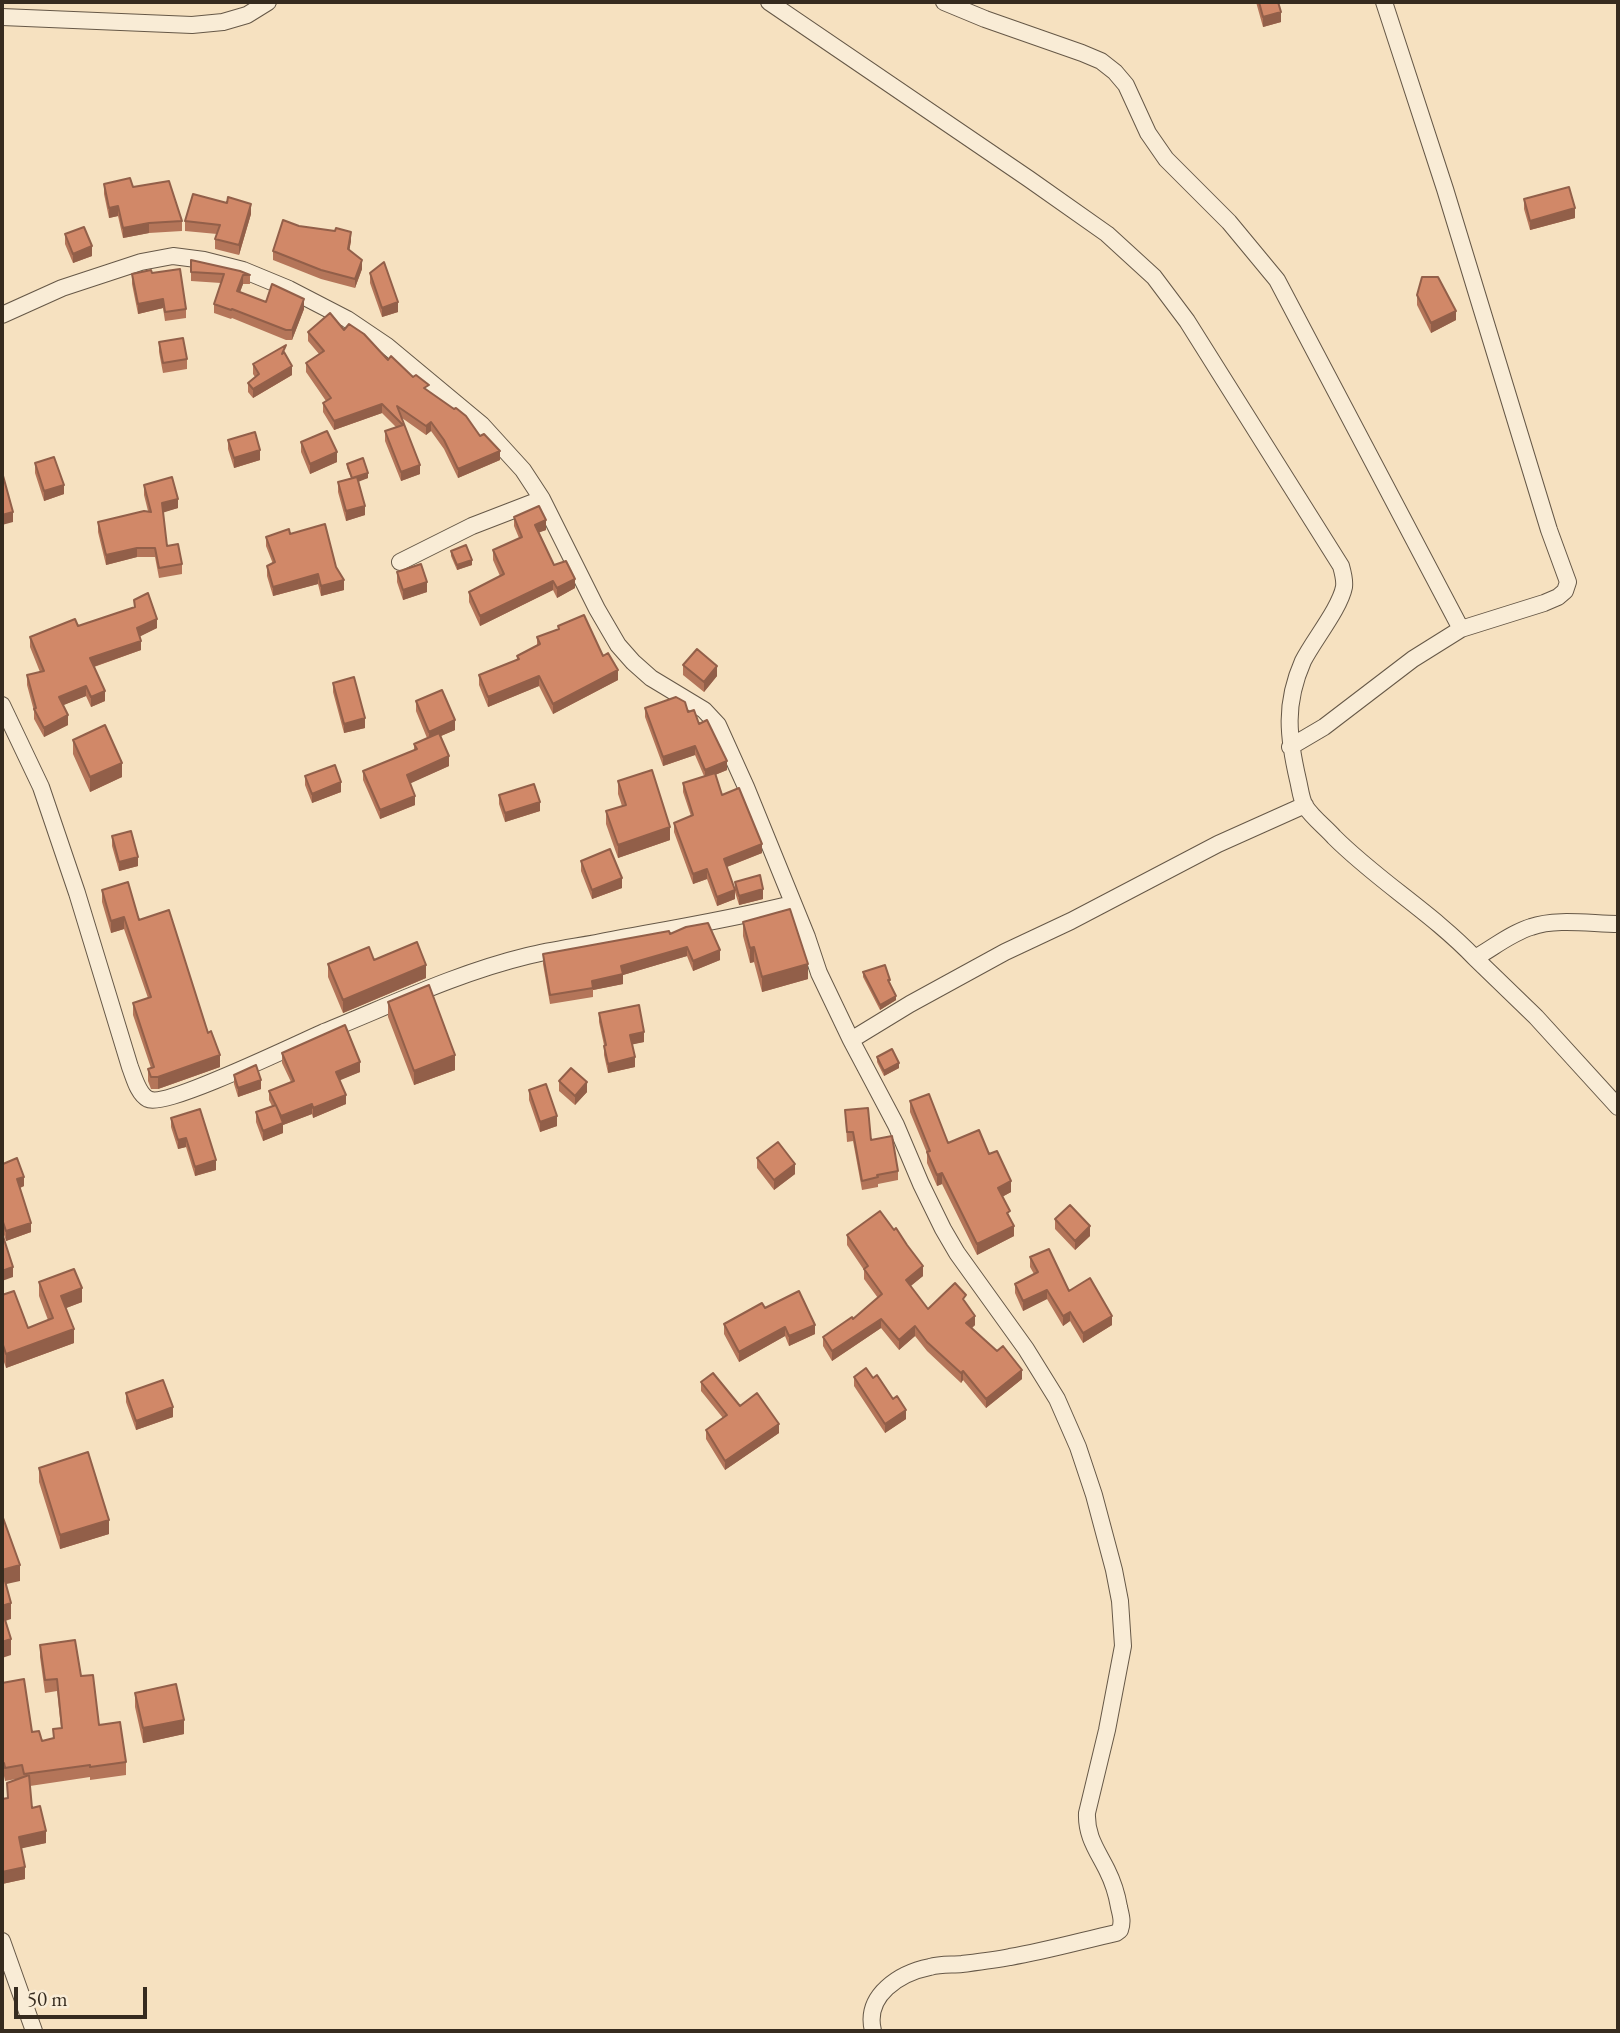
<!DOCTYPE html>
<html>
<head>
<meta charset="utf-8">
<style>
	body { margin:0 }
	#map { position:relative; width:1620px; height:2033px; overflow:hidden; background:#f6e1c0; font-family:"EB Garamond",serif }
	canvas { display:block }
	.frame { position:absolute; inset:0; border:4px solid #362b1f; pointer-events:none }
	.scale { position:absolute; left:14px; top:1987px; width:133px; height:32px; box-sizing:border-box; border:4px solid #362b1f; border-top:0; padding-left:9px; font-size:21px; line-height:24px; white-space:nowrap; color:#362b1f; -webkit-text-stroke:5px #f9ecd6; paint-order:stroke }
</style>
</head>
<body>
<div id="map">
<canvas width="1620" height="2033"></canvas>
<div class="frame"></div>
<div class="scale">50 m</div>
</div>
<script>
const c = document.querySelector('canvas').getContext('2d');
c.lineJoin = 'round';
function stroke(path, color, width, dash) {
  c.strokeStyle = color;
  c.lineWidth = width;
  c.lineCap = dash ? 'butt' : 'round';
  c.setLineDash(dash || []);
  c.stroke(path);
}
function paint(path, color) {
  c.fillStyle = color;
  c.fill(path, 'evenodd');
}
const street = new Path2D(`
	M769,2L1029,179L1107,234L1154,277L1187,321L1341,566C1343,573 1345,580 1344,587C1340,608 1313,641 1303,661C1284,704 1288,737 1298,780C1300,788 1301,799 1305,806C1312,817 1325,827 1334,837C1378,881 1432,913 1475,958C1493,948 1511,933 1531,927C1556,918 1592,924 1618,924
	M944,2L985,19L1082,53L1101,61L1115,72L1126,85L1148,133L1166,159L1229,222L1277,280L1461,629
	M2,17L192,25L223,22L247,15L268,2
	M2,315L62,288L141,262L173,256L204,260L243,270L289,289L347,319L387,346L482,425L523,470L542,499L597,609L618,645L633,662L651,678L704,710L718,725L746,787L807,937L819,973L851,1040L910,1004L1005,952L1071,921L1218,844L1305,805
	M400,562L472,526L542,499
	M2,705L41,787L77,893L130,1067C134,1077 138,1094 148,1099C165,1108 299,1043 324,1032C391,1005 457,973 527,956C555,949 583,946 611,940C671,929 732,919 792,904
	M1290,747L1324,727L1413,659L1461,629L1544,603L1558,597L1565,591L1568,582L1549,530L1445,189L1384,2
	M1475,958L1536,1017L1618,1107
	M851,1040L896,1125L921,1184L943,1229L957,1253L1026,1349L1057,1399L1078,1447L1094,1495L1114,1570L1120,1601L1123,1646L1107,1730L1087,1813C1086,1836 1097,1850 1107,1870C1113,1882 1117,1895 1119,1907C1121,1916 1123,1921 1120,1930L1116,1933C1081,1941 1046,1951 1010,1957C995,1960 978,1962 962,1964C952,1965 940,1964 930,1967C900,1973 864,1995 873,2031
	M2,1941L34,2031`);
const wall = new Path2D(`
	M1256,2H1278L1281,22L1263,27Z
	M104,184L133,187L182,221V231L149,233L123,238L118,216L109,218L104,194Z
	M1524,199L1575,218L1530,230L1524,209Z
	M251,214L239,255L215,249V239L217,234L185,231V221Z
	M299,226L351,241L349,250L362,269L355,288L321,279L273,260V251Z
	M65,234L92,256L73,263L65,244Z
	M191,260L250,275V284H243L240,292L266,302L304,309L292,340H286L232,318L231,319L214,313V304L221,283L191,281Z
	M152,273L186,309V318L165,321L163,308L138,314L132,284V274Z
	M370,273L398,312L382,317L370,283Z
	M1417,295L1456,320L1431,333L1417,305Z
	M344,330L388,360L429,392L480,436L500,460L458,478L444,449L431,431L426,435L402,418L420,474L401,481L385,441V431L396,427L382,413L334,430L323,412V403L326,401L306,372V363L319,354L308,341V332Z
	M159,342L187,359V369L163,373L159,352Z
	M286,355L292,375L253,398L248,392V383L255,377L253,374V364Z
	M228,440L260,460L234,468L228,449Z
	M301,442L337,462L310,474L301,452Z
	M35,463L64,494L44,501L35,473Z
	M347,464L368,478L358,481L365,515L346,521L338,492V482L351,478L347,468Z
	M144,485L178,508L163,512L167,546L182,564V574L159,578L155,557H137L106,565L98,532V522L148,511L144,495Z
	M514,517L546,530L539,532L554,565L575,588L557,598L553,590L480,626L469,602V592L500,576L493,560V550L519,538L514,526Z
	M290,534L336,567L344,590L321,596L318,584L273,596L267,576V566L273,564L266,546V537Z
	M451,551L472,565L457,570L451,556Z
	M397,572L427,592L403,600L397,582Z
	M134,600L157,628L140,636L141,650L94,667L105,701L91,707L86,696L63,705L68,725L44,737L34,719V711L27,685V675L40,672L30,647V637L78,626L134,607Z
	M558,626L603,656L618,680L553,714L539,686L488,707L479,685V675L517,660V656L537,645V637L558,629Z
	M683,665L717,676L704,692L683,675Z
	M333,683L365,728L344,733L333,692Z
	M416,701L455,730L441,736L449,766L410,783L415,805L380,819L363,780V771L414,750V744L427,738L416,711Z
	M645,708L688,712L699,724L727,770L715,775L722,795L762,853L727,867L735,889V882L763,899L739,905L735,892V899L717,906L707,879L693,884L674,832V823L691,816L683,792V783L704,776L695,755L663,766L645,717Z
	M73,740L122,777L90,792L73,754Z
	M305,776L341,792L312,803L305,785Z
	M618,781L670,840L618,858L606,824V811L622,806L618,794Z
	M499,795L540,811L505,822L499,804Z
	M112,836L138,866L119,871L112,846Z
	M581,861L622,888L592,899L581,871Z
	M102,890L139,920L208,1033L220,1067L158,1089H151L148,1081V1069L151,1068L133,1015V1003L148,998L124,929L111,933L102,902Z
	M743,922L808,979L762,992L754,962L750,963L743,936Z
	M670,934L720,960L693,971L687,956L623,975V984L593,990V997L550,1004L543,964V954Z
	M374,960L426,978L343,1013L328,977V964Z
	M863,972L896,1000L880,1010L863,977Z
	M388,1002L455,1070L414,1085L388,1017Z
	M599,1013L644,1042L632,1044L635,1067L608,1073L604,1055V1045L599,1022Z
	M282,1053L360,1072L339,1080L346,1104L313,1118L312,1114L283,1125V1133L263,1141L256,1122V1112L272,1106L269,1100V1091L291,1082L282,1063Z
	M877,1057L899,1068L884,1076L877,1062Z
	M234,1075L261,1089L238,1097L234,1084Z
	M559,1081L587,1092L575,1105L559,1091Z
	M529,1090L557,1126L540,1132L529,1100Z
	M910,1101L948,1143L989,1154L1011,1192L1002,1197L1010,1218L1014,1236L977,1255L942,1184L937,1186L927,1163V1153L910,1112Z
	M845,1110L898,1171V1180L878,1184V1187L862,1190L853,1141L847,1142Z
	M171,1118L216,1170L195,1176L186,1147L178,1149L171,1127Z
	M757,1158L795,1174L774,1190L757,1168Z
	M2,1161L3,1164L24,1186L20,1188L31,1232L6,1241L2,1229Z
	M1055,1219L1090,1236L1075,1250L1055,1229Z
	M847,1235L923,1276L910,1286L928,1309L966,1304L975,1325L972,1328L1022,1379L986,1408L963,1380L961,1383L927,1351L915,1336L899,1350L881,1328L832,1361L823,1346V1337L853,1319L878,1298L864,1279V1270L847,1245Z
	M1030,1257L1069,1291L1112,1325L1083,1343L1070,1321L1063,1326L1047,1299L1023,1311L1015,1293V1284L1034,1274L1030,1267Z
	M39,1282L82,1302L66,1308L74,1343L6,1368L2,1356V1295L28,1328L48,1320L39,1296Z
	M765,1308L815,1334L789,1346L785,1336L739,1362L724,1334V1324Z
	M854,1377L873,1378L893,1399L906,1419L885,1433L854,1386Z
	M701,1382L740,1406L779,1433L725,1470L706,1439V1430L723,1418L701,1391Z
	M126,1393L173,1417L136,1430L126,1402Z
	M39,1468L109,1534L60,1549L39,1482Z
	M40,1645L81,1676L99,1725L126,1762V1775L90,1780V1777L30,1786L32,1808L46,1843L21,1848L25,1879L2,1884V1799L7,1798V1783L22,1778L5,1781L4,1776H2V1683L32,1732L42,1741L53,1738V1729L61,1728L57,1691L45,1693L40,1657Z
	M135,1693L184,1734L143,1743L135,1707Z`);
const shadedWall = new Path2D(`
	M1281,12V22L1263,27V17Z
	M251,204V214L239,255V245Z
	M118,206V216L109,218V208Z
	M1575,208V218L1530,230V221Z
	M149,223V233L123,238V228Z
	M351,232V241L348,258V249Z
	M92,246V256L73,263V254Z
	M362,260V269L355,288V279Z
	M243,275V284L237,300V291Z
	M163,299V308L138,314V304Z
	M304,299V309L292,340V330Z
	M398,302V312L382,317V308Z
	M1456,311V320L1431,333V323Z
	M292,366V375L253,398V389Z
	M382,404V413L334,430V421Z
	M431,422V431L426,435V426Z
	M260,450V460L234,468V458Z
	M500,451V460L458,478V469Z
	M337,452V462L310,474V464Z
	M420,465V474L401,481V472Z
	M368,473V478L353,484V479Z
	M64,485V494L44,501V491Z
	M178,499V508L162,513V503Z
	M365,506V515L346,521V511Z
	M13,512V522L2,525V515Z
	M546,520V530L535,534V525Z
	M137,548V557L106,565V555Z
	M472,560V565L457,570V565Z
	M318,574V584L273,596V587Z
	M575,579V588L557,598V588Z
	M344,580V590L321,596V586Z
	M553,581V590L480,626V616Z
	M427,582V592L403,600V590Z
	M157,619V628L137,638V628Z
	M141,641V650L90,668V658Z
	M717,666V676L704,692V682Z
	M618,670V680L553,714V704Z
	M539,676V686L488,707V697Z
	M86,686V696L59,707V697Z
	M105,691V701L91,707V697Z
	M68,715V725L44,737V728Z
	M365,718V728L344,733V724Z
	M455,720V730L429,741V732Z
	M695,746V755L663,766V757Z
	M449,756V766L407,785V775Z
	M727,761V770L705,779V770Z
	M122,763V777L90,792V777Z
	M341,782V792L312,803V794Z
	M415,796V805L380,819V810Z
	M540,802V811L505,822V813Z
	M670,827V840L618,858V845Z
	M762,844V853L724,868V859Z
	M138,857V866L119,871V862Z
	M707,869V879L693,884V874Z
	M622,878V888L592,899V890Z
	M763,889V899L739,905V896Z
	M735,890V899L717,906V897Z
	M124,917V929L111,933V921Z
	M687,947V956L623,975V984L593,990L592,981L621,966Z
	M754,947V962L750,963V948Z
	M720,950V960L693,971V961Z
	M808,964V979L762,992V977Z
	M426,965V978L343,1013V1000Z
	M896,996V1000L880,1010V1005Z
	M644,1032V1042L630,1045V1035Z
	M220,1055V1067L158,1089V1077Z
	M455,1055V1070L414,1085V1071Z
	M635,1057V1067L608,1073V1064Z
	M360,1062V1072L336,1082V1072Z
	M899,1063V1068L884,1076V1071Z
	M261,1080V1089L238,1097V1088Z
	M587,1082V1092L575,1105V1096Z
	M346,1095V1104L313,1118V1108Z
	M312,1104V1114L283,1125V1133L263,1141V1131L281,1124V1116Z
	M557,1116V1126L540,1132V1122Z
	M186,1138V1147L178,1149V1140Z
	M216,1160V1170L195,1176V1167Z
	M795,1164V1174L774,1190V1180Z
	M942,1173V1184L937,1186V1175Z
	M24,1177V1186L17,1189V1179Z
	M1011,1181V1192L998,1199V1188Z
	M31,1223V1232L6,1241V1231Z
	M1014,1226V1236L977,1255V1244Z
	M1090,1226V1236L1075,1250V1241Z
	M923,1266V1276L906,1290V1280Z
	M13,1267V1277L2,1281V1271Z
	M82,1288V1302L61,1310V1296Z
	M1047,1290V1299L1023,1311V1301Z
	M1070,1312V1321L1063,1326V1316Z
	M975,1316V1325L966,1333V1323Z
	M1112,1316V1325L1083,1343V1333Z
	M881,1319V1328L832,1361V1351Z
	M815,1325V1334L789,1346V1336Z
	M915,1326V1336L899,1350V1340Z
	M785,1327V1336L739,1362V1352Z
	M74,1329V1343L6,1368V1354Z
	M1022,1370V1379L986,1408V1399Z
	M963,1371V1380L961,1383V1373Z
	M173,1407V1417L136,1430V1421Z
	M906,1410V1419L885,1433V1424Z
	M779,1424V1433L725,1470V1461Z
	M109,1520V1534L60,1549V1535Z
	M20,1565V1581L2,1585V1570Z
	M11,1603V1619L2,1622V1606Z
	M11,1639V1655L2,1658V1642Z
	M184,1720V1734L143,1743V1728Z
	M46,1831V1843L19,1849V1837Z
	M25,1867V1879L2,1884V1872Z`);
const building = new Path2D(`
	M1259,2H1278L1281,12L1263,17Z
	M130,178L133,187L169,181L182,221L149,223L123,228L118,206L109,208L104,184Z
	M1569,187L1575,208L1530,221L1524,199Z
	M193,194L227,203L228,197L251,204L239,245L215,239L220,225L185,221Z
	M283,220L299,226L335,231L336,228L351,232L348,249L362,260L355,279L321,270L273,251Z
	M84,227L92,246L73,254L65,234Z
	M191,260L240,271L250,275H243L237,291L266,302L272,284L304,299L292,330H286L232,309L231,310L214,304L224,274L191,272Z
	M384,262L398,302L382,308L370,273Z
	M180,269L186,309L165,312L163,299L138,304L132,274L151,270L152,273Z
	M1422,277H1438L1456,311L1431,323L1417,295Z
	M330,313L344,330L349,324L364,334L388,360L391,356L413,377L416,375L429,385L424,388L454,409L456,408L466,416L480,436L484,434L500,451L458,469L444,440L431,422L426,426L397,406L420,465L401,472L385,431L403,425L382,404L334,421L323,403L331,398L306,363L324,351L308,332Z
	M183,338L187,359L163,363L159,342Z
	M286,345L282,354L284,352L292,366L253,389L248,383L259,374L253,364Z
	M327,431L337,452L310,464L301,442Z
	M255,432L260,450L234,458L228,440Z
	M54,457L64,485L44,491L35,463Z
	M363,458L368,473L352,478L347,464Z
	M2,472L13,512L2,515Z
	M172,477L178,499L162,503L167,546L178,544L182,564L159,568L155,548H137L106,555L98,522L144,511L151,512L144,485Z
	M357,477L365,506L346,511L338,482Z
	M539,506L546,520L535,525L554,565L566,561L575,579L557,588L553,581L480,616L469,592L504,574L493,550L522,537L514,517Z
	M325,524L336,567L344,580L321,586L318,574L273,587L267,566L275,562L266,537L289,529L290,534Z
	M466,545L472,560L457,565L451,551Z
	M421,564L427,582L403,590L397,572Z
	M148,593L157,619L137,628L141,641L90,658L105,691L91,697L86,686L59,697L68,715L44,728L34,709L36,708L27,675L44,671L30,637L75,619L78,626L135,607L134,600Z
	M584,615L603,656L608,653L618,670L553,704L539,676L488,697L479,675L519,659L517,656L540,644L537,637L559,629L558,626Z
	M697,649L717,666L704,682L683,665Z
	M354,677L365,718L344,724L333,683Z
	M442,690L455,720L429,732L416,701Z
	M676,697L685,702L688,712L694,710L699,724L707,720L727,761L705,770L695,746L663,757L645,708Z
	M105,725L122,763L90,777L73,740Z
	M439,733L449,756L407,775L415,796L380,810L363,771L417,749L414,744Z
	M335,765L341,782L312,794L305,776Z
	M652,770L670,827L618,845L606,811L626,805L618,781Z
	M715,773L722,795L739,788L762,844L724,859L735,890L717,897L707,869L693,874L674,823L693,815L683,783Z
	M534,784L540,802L505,813L499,795Z
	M131,831L138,857L119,862L112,836Z
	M610,849L622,878L592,890L581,861Z
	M760,875L763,889L739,896L735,882Z
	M128,882L139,920L169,910L208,1033L211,1031L220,1055L158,1077H151L148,1069L154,1067L133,1003L151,997L124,917L111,921L102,890Z
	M790,909L808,964L762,977L754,947L750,948L743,922Z
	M708,923L720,950L693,961L687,947L621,966L623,974L592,981L593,988L550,995L543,954L669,931L670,934L686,927Z
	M417,942L426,965L343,1000L328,964L369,947L374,960Z
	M885,965L890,980H888L896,996L880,1005L863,972Z
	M429,985L455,1055L414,1071L388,1002Z
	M639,1005L644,1032L630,1035L635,1057L608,1064L604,1046L606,1045L599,1013Z
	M345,1025L360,1062L336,1072L346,1095L313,1108L312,1104L281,1116L269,1091L294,1081L282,1053Z
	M892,1049L899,1063L884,1071L877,1057Z
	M256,1065L261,1080L238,1088L234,1075Z
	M571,1068L587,1082L575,1096L559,1081Z
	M546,1084L557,1116L540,1122L529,1090Z
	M929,1094L948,1143L979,1130L989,1154L997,1151L1011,1181L998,1188L1010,1211L1007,1213L1014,1226L977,1244L942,1173L937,1175L927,1152L930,1151L910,1101Z
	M276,1105L283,1123L263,1131L256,1112Z
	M868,1108L871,1140L892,1136L898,1171L877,1175L878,1177L862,1181L853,1132H847L845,1110Z
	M200,1109L216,1160L195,1167L186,1138L178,1140L171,1118Z
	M778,1142L795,1164L774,1180L757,1158Z
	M17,1158L24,1177L17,1179L31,1223L6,1231L2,1219V1161L3,1164Z
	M1070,1205L1090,1226L1075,1241L1055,1219Z
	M880,1211L894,1230L896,1228L907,1245L923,1266L906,1280L928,1309L955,1283L966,1295L963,1299L975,1316L966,1323L997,1351L1003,1346L1022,1370L986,1399L963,1371L961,1373L927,1342L915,1326L899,1340L881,1319L832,1351L823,1337L852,1317L853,1319L882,1294L864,1269L868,1266L847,1235Z
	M2,1233L13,1267L2,1271Z
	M1049,1249L1069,1291L1090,1278L1112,1316L1083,1333L1070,1312L1063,1316L1047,1290L1023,1301L1015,1284L1038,1272L1030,1257Z
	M74,1269L82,1288L61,1296L74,1329L6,1354L2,1342V1295L14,1291L28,1328L53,1318L39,1282Z
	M799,1291L815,1325L789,1336L785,1327L739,1352L724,1324L762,1303L765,1308Z
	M866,1368L873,1378L877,1375L893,1399L897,1396L906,1410L885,1424L854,1377Z
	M713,1373L740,1406L757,1393L779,1424L725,1461L706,1430L727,1415L701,1382Z
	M163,1380L173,1407L136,1421L126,1393Z
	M88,1452L109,1520L60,1535L39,1468Z
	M2,1515L20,1565L2,1570L11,1603L2,1606Z
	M2,1610L11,1639L2,1642Z
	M75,1640L81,1676L93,1675L99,1725L120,1722L126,1762L90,1767V1765L24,1774L22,1765L5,1768L4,1763H2V1683L24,1679L32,1732L39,1731L42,1741L54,1738L53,1729L62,1728L57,1679L45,1680L40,1645Z
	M176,1684L184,1720L143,1728L135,1693Z
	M29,1775L32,1808L40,1806L46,1831L19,1837L25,1867L2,1872V1799L8,1798L7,1783Z`);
stroke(street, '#665847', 18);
stroke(street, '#f9ecd6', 16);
paint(wall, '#b47559');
paint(shadedWall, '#925f49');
paint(building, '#d18868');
stroke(building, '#925f49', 2);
</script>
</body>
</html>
